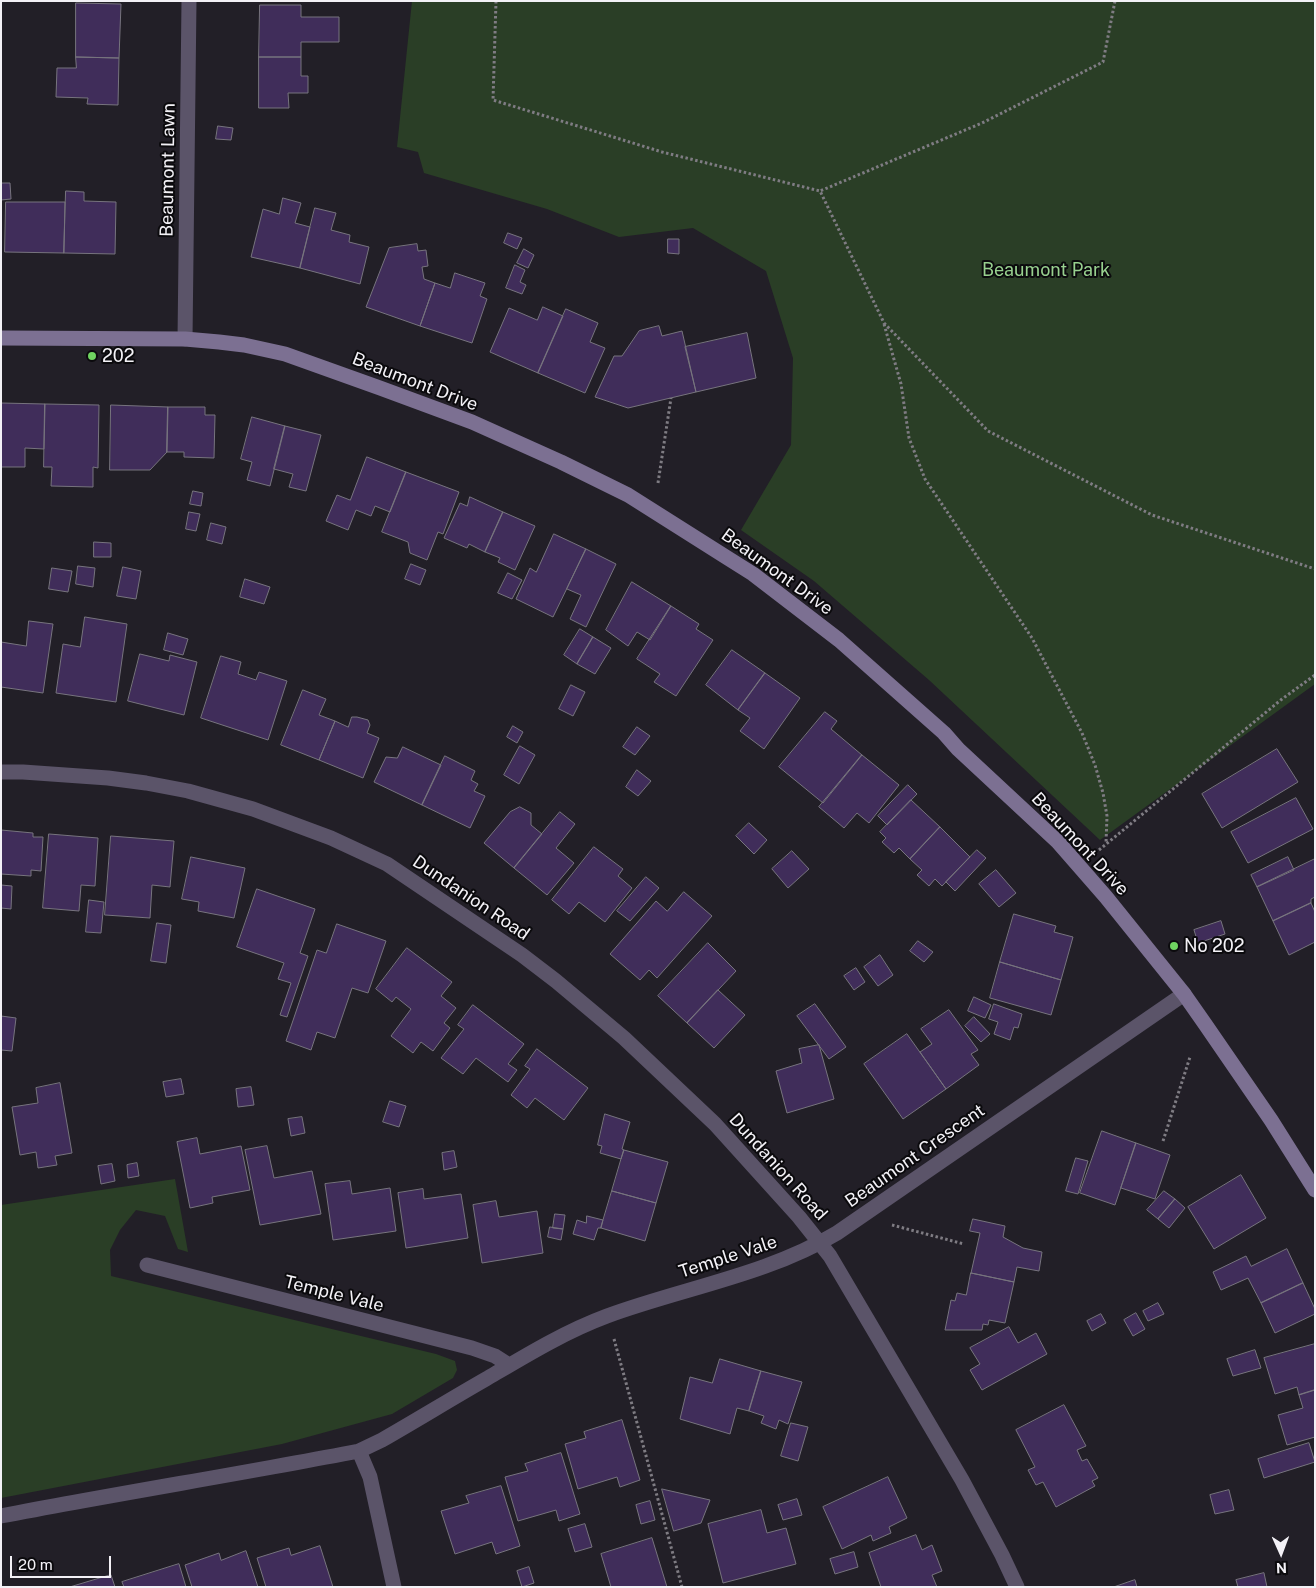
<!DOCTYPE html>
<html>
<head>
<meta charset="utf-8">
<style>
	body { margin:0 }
	#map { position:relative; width:1316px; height:1588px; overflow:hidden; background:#221f27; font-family:"Public Sans",sans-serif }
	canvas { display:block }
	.frame { position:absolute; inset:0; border:2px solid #f3f1f6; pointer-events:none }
	.north { position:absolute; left:1256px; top:1528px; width:50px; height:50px; -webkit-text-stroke:4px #0b0a0d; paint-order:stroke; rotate:178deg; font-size:14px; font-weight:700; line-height:20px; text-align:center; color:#f3f1f6 }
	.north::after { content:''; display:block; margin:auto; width:18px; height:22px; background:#f3f1f6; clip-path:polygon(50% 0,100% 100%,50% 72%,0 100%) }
	.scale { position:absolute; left:10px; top:1556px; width:101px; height:22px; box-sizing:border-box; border:2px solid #f3f1f6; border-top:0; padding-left:6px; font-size:15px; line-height:18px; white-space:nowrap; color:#f3f1f6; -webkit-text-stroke:4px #0b0a0d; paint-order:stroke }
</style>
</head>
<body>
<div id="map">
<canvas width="1316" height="1588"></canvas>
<div class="frame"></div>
<div class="north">N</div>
<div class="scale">20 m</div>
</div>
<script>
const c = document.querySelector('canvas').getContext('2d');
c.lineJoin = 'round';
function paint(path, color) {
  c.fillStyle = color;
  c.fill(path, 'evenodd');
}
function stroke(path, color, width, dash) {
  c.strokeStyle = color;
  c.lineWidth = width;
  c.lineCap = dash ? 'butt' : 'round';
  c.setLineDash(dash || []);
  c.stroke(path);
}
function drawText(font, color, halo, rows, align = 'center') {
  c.font = font + ' "Public Sans",sans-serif';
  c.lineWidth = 4;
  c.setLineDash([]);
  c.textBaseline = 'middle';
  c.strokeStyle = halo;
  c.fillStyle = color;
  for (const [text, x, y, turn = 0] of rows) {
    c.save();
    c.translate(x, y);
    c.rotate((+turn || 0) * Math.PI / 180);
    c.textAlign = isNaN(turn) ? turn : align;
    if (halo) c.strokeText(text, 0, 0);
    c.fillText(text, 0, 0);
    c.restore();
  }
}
const green = new Path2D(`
	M412,1H1315V684L1100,840L929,680L814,581L741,530L791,445L793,358L766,271L693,228L619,237L547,209L424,173L418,152L397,147Z
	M175,1179L188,1252L178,1249L165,1216L136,1210L120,1230L110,1250L111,1276L436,1354L455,1361L457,1370L453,1378L392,1414L282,1444L1,1498V1205Z`);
const building = new Path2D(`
	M76,3L121,4L119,58L76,57Z
	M260,5H301V17H339V42H301V57H259Z
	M76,57L119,58L118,105L87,104L88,98L56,97L57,68H76Z
	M259,57H301V76H308V93H288L289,108H259Z
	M218,126L233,128L231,140L216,139Z
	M1,183H10L11,199L1,200Z
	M66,191L84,192V201L116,202L115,254L64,253Z
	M283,198L301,203L295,223L310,227L300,268L251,257L263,209L279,214Z
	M6,202H65L64,253L5,252Z
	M315,208L336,213L331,230L350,235L349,242L369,247L360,284L300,268Z
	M508,233L522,238L517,249L504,243Z
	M668,239H679V254L668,253Z
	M417,244L418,251L426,250L428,266L422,267L424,279L435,283L420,326L366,307L389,248Z
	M524,249L534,255L528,268L517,263Z
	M515,265L525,270L520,282L526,285L522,294L506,288Z
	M455,273L485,283L480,296L487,299L472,343L420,326L435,283L450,288Z
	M543,307L563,316L538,373L490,352L509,308L537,320Z
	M566,309L598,323L590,342L605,348L585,393L538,373Z
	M659,326L662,336L682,331L696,392L628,408L595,397L614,356H622L639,331Z
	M747,333L756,378L696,392L685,347Z
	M1,403L45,404L44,449L25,448V467H1Z
	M45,404L99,405L98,468L93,467V487L51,486L52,467H44Z
	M111,405L168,407L167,452L150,470H110Z
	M168,407H205V415H215L214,458L184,457V452H167Z
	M252,417L285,426L270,486L247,480L252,462L241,459Z
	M285,426L321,435L306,491L289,487L293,474L274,469Z
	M367,457L406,472L390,512L375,506L371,516L356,510L348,530L326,521L337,495L350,500Z
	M406,472L459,492L443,534L438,532L427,560L410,553L408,542L382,532Z
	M193,491L203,493L201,506L190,504Z
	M470,497L503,512L485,552L469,544L467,548L444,538L460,503L467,506Z
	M189,512L200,514L196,531L186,529Z
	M503,512L535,526L515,570L498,562L500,558L485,552Z
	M211,523L226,527L222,544L207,540Z
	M554,534L586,549L553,617L516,599L530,568L536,572Z
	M94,542L111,543V557H94Z
	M586,549L616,564L586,627L570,619L581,595L567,589Z
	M411,564L426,570L420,585L405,579Z
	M78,566L95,568L93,587L76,584Z
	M123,567L141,571L136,599L117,596Z
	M52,568L72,571L68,592L49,589Z
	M508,573L522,580L512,599L498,593Z
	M245,579L270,587L264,604L240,597Z
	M632,582L671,606L650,640L637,632L628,646L606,630Z
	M671,606L699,624L696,629L713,640L676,696L654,682L660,674L637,659Z
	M85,617L127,624L116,702L56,693L63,644L80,647Z
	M29,621L53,624L43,693L1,687V642L26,646Z
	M580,629L593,637L577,664L564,655Z
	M168,633L188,639L183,655L164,650Z
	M593,637L611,648L595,674L577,664Z
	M732,650L765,673L738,710L706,685Z
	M140,654L169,661L170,655L197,662L184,715L128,701Z
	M221,656L241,662L238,674L256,680L259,672L287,681L268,740L201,718Z
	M765,673L800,698L764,749L740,731L750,718L738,710Z
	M571,685L585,692L573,716L559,709Z
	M303,690L326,699L319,715L335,721L319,760L281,745Z
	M825,712L837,721L831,729L862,755L823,803L779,767Z
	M352,717H357L368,720L370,725L367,733L379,738L363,778L319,760L335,721L348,727Z
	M513,726L523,732L517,743L507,737Z
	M637,727L650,736L635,755L623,747Z
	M520,746L535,755L519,784L504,775Z
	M403,747L441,765L422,805L374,782L386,757L397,758Z
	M1277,749L1298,782L1222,828L1202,794Z
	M862,755L899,785L869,823L857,813L844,828L819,807Z
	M445,756L475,771L471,780L478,784L474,791L485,796L470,828L422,805Z
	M637,770L651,781L638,796L626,787Z
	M908,785L917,794L887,825L878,816Z
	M1296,798L1313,829L1248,863L1231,832Z
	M911,800L940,827L910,859L899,848L894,853L882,842L886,838L880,832Z
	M520,807L531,813V825L542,834L514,868L484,843L510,812Z
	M560,812L575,824L556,848L574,863L547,895L514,868Z
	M749,823L767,840L754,854L736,836Z
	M940,827L970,857L942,886L935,879L929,886L917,875L922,870L910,859Z
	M1,830L33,833V837H43L41,871L31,870V876L1,874Z
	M49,834L98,838L95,886L81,885L79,911L43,908Z
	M111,836L174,841L170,887L152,885L150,918L105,915Z
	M594,847L623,869L618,876L632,888L605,922L579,902L569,914L552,900Z
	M977,850L986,858L955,891L946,882Z
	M792,851L809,869L788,888L772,869Z
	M191,857L245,868L234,918L198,911L199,902L182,899Z
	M1288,857L1294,870L1257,887L1251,875Z
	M1315,859V897L1311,899V903L1273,921L1257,887Z
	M996,870L1016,893L999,907L979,884Z
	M646,877L659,888L630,921L617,911Z
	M1,885L12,886L11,909L1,908Z
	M257,889L315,909L300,953L308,956L287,1017L280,1015L291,983L278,979L284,963L237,947Z
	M684,892L712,916L657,978L649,970L640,980L610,954L656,901L667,911Z
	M89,900L104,902L101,933L86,932Z
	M1311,903L1315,912V942L1289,955L1273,921Z
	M1014,914L1056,926L1054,932L1073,937L1061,980L1000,962Z
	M1221,921L1225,934L1198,943L1194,930Z
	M157,923L171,925L166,963L151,961Z
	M337,924L386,941L368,993L352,988L335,1038L317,1032L311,1050L286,1041L317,950L326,953Z
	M918,941L933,952L924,962L910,951Z
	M708,943L736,971L687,1023L658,996Z
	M407,948L452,982L441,996L456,1008L444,1023L450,1028L433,1051L421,1042L413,1053L391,1036L411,1009L396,997L392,1002L376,989Z
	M880,955L893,975L878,986L864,967Z
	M1000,962L1061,980L1051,1015L990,998Z
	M856,968L865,982L854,990L844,976Z
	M718,990L745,1015L714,1048L687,1023Z
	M974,997L991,1005L985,1018L968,1011Z
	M815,1004L846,1047L829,1059L797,1016Z
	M994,1004L1022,1014L1018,1028L1014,1027L1010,1040L994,1034L998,1022L989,1019Z
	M473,1005L524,1044L508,1064L517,1070L508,1082L476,1058L463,1074L441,1058L464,1029L458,1025Z
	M949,1010L978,1050L971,1054L979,1065L946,1089L920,1052L932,1044L921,1029Z
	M1,1016L16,1018L12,1051L1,1050Z
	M974,1017L990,1034L981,1042L965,1026Z
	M907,1034L946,1089L903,1119L864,1064Z
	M819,1045L834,1099L787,1113L776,1071L802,1063L799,1049Z
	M537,1049L588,1088L564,1120L535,1098L527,1108L511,1095L530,1069L525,1066Z
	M181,1079L184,1094L166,1097L163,1082Z
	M60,1083L72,1153L55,1156L57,1165L38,1168L36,1152L20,1155L12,1107L38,1103L36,1088Z
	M251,1087L254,1105L238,1107L236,1089Z
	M390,1101L406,1106L399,1127L383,1122Z
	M605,1114L630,1122L622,1149L624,1150L621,1159L600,1153L602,1146L598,1145Z
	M302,1117L305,1133L291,1136L288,1119Z
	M1102,1131L1136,1143L1115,1205L1080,1193Z
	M197,1138L200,1154L241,1146L250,1190L212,1197L213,1203L190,1208L177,1142Z
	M1136,1143L1170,1155L1155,1199L1121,1188Z
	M267,1146L274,1178L312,1171L321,1214L260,1225L245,1150Z
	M624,1150L668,1162L656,1203L612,1191Z
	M454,1151L457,1167L444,1170L442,1153Z
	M1076,1158L1088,1161L1078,1194L1066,1191Z
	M137,1163L139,1176L128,1178L127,1165Z
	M112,1164L115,1181L101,1184L98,1166Z
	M1241,1175L1266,1218L1214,1249L1188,1207Z
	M350,1181L352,1194L390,1188L396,1231L333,1240L325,1184Z
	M423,1189L424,1199L461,1194L468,1238L406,1248L398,1193Z
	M612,1191L656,1203L645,1241L601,1228Z
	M1164,1191L1175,1199L1158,1219L1147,1210Z
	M1175,1199L1185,1208L1169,1228L1158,1219Z
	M496,1201L499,1217L537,1211L543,1253L482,1263L473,1205Z
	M555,1214L565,1215L563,1229L553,1228Z
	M587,1216L603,1220L601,1228H598L594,1240L573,1234L577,1220L586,1223Z
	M973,1219L1005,1226L1003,1237L1023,1248L1042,1252L1039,1271L1017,1267L1014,1282L971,1273L980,1233L970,1231Z
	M550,1227L563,1229L561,1240L548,1237Z
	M1287,1249L1303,1283L1261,1303L1248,1278L1221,1290L1213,1272L1246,1256L1251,1266Z
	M971,1273L1014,1282L1005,1323L989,1320L988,1325L983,1324L982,1330H945L951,1300L955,1301L957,1293L966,1295Z
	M1303,1283L1315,1309V1314L1275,1333L1261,1303Z
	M1158,1303L1164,1314L1148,1321L1143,1311Z
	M1136,1313L1145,1329L1133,1336L1124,1320Z
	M1101,1314L1106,1323L1092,1331L1087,1321Z
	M1009,1327L1018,1343L1036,1333L1047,1354L982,1390L970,1370L980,1364L970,1348Z
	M1315,1344V1390L1299,1395L1297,1387L1275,1394L1264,1358Z
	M1255,1350L1261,1368L1233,1376L1227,1359Z
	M720,1359L761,1371L749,1411L737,1408L730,1434L680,1419L690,1377L712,1383Z
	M761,1371L802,1382L788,1424L779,1420L776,1429L761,1423L764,1416L749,1411Z
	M1315,1390V1437L1287,1445L1278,1415L1303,1408L1299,1395Z
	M1064,1405L1086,1446L1077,1450L1082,1461L1087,1459L1098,1478L1092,1481L1095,1486L1056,1507L1043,1482L1036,1485L1028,1470L1035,1467L1016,1430Z
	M622,1420L640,1480L620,1487L617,1477L578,1489L565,1444L586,1438L584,1432Z
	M791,1423L808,1427L798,1461L781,1456Z
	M1309,1443L1315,1462L1264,1478L1258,1459Z
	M561,1453L580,1514L559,1521L556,1510L518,1521L505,1477L528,1471L525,1464Z
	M888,1477L907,1518L889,1527L891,1533L873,1541L871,1535L842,1549L823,1507Z
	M501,1486L520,1546L496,1554L492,1542L455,1554L441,1511L469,1503L466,1496Z
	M662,1489L710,1500L701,1523L674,1531Z
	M1229,1490L1234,1510L1215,1514L1210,1495Z
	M797,1499L802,1515L783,1520L778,1505Z
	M650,1501L655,1520L641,1524L636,1505Z
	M761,1510L767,1533L786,1528L796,1564L723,1583L708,1524Z
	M585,1524L592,1547L575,1552L568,1529Z
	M916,1535L922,1550L932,1545L942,1571L932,1575L937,1587H881L869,1553Z
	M652,1538L667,1587H611L601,1554Z
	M320,1546L333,1587H266L257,1558L289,1548L291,1555Z
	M246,1551L258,1587H192L185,1565L219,1553L221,1560Z
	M854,1552L858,1567L835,1574L830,1559Z
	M179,1564L186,1587H124L122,1582Z
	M529,1567L534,1583L522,1587L517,1571Z
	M1264,1573L1267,1587H1238L1236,1580Z
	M111,1575L115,1587H70Z
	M1135,1580L1137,1587H1114Z`);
const path = new Path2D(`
	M496,1L493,100L662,152L820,191
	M1115,1L1103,62L982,123L820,191L884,323L988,431L1152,515L1315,569
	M884,324L901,384L909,438L925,479L1032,638L1082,733L1095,765L1103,793L1107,816L1106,843
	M658,483L671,398
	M1099,850L1282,699L1315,675
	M1163,1141L1190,1057
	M892,1225L964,1244
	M614,1339L682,1587`);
const street = new Path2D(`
	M185,339L189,1
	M1,772H23L108,778L146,783L188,791L253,809L331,838L387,864L522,955L556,981L624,1038L715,1124L799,1217L830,1256L962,1480L1002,1555L1017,1587
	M147,1265L472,1348L495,1356L509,1365
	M1,1516C120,1493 240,1474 359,1451
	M394,1587L370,1477L359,1451L382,1440C417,1420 451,1399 486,1379C525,1356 564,1332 607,1316C683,1288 767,1275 837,1233L1184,994`);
const secondary = new Path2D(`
	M1,338L185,339L219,342L244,345L285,354L380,388L472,422L561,462L628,495L726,557L753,574L839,640L944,733L958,749L1058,842L1106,897L1184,994L1205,1024L1271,1120L1315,1190`);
const markers = [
	[92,356,5,"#6fd360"],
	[1174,946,5,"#6fd360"]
];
const streetNames = [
	["Beaumont Lawn",168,170,-89],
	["Beaumont Drive",415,382,21],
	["Beaumont Drive",777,572,36],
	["Beaumont Drive",1080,844,47],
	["Dundanion Road",471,898,34],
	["Beaumont Crescent",915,1156,-35],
	["Dundanion Road",778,1167,48],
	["Temple Vale",728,1257,-18],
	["Temple Vale",334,1294,14]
];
const parkNames = [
	["Beaumont Park",1046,270]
];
const poiNames = [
	["202",102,356],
	["No 202",1184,946]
];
paint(green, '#2a3e26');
paint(building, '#402d5a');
stroke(building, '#77747e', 1);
stroke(path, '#7f7c83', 3, [2.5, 2.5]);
stroke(street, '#5b5469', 15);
stroke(secondary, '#7c7092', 15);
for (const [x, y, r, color] of markers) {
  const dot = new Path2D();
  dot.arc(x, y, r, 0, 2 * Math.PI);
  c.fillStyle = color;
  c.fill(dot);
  stroke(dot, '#0b0a0d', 2);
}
drawText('18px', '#f3f1f6', '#0b0a0d', streetNames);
drawText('18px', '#98d18f', '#0b0a0d', parkNames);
drawText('18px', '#f3f1f6', '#0b0a0d', poiNames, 'left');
</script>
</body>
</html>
